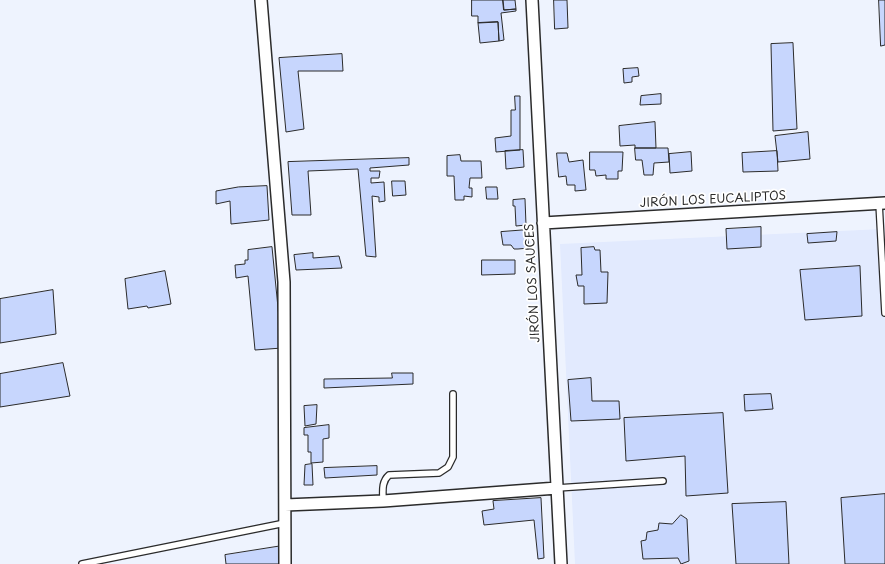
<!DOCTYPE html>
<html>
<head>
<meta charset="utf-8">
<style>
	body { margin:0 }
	canvas { display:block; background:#eef3fe }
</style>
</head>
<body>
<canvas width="885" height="564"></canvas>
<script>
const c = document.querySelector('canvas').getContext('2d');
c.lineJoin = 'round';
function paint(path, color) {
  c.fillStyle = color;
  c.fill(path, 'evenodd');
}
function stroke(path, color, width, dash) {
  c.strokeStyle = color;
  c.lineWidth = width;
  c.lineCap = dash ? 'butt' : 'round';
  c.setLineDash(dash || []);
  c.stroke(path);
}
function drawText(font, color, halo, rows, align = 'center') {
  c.font = font + ' "Playpen Sans",sans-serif';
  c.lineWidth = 3.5;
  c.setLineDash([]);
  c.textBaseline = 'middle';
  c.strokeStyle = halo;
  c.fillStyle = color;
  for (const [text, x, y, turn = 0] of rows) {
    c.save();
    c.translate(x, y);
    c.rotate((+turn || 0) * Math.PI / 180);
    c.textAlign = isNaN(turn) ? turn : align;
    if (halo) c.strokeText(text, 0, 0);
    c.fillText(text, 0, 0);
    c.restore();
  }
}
const built = new Path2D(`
	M883,229L885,296V564H575L560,244Z`);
const building = new Path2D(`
	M472,0H503L504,10L516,9V11L501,13L504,40L499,41L498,22L478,23V16H472Z
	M503,0H515L516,9L504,10Z
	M554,0H567L568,28L555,29Z
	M879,0H885V45L881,46Z
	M498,22L499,41L480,43L478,23Z
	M793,43L797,129L773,131L771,44Z
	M342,54L343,71H298L304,129L286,132L279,58Z
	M638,68L639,76L632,77V82L624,83L623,69Z
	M661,94V104L640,105L641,96Z
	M515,96H520V150L496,152L495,138L511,136V110H515Z
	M655,122L656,148H635V145L620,146L619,126Z
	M808,132L810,159L778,162L775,136Z
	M635,148H668L669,162L654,163L653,175H644L642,160H636Z
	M523,150L524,167L506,169L505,151Z
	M777,151L778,171L743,172L742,153Z
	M590,152H623L622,171H618V179H606V175L596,176L595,170H590Z
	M691,152L692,171L670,173L669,154Z
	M557,153H567L569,162L583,160L586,190L575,191V185H567L566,176L559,177Z
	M460,155L461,161H481L482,178H470L469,188H472V197L464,196V200H455L454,176H447V156Z
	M409,158V165L370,168V171H380L379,178H371V183L384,182L385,201L379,202V197L372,196L376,257L366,256L358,169L308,171L311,215H292L288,162Z
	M392,181H405L406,195L393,196Z
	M267,186L269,220L231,224L230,201L216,204V191L238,187Z
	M486,187H497L498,199H487Z
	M525,199L526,225L516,226L515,206H513V200Z
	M761,227V247L727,249L726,229Z
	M527,230L529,248L518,249H514L511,245H503L501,232Z
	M837,232L836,241L808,243L807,234Z
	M272,247L282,348L255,350L248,276L236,278L235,265L245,264V260H248V250Z
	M594,247L595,250H600L601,272H608L607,303L584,304V286H578L576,275H582L581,248Z
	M313,253V258L339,256L342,268L296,270L294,255Z
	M482,260H515V274L482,275Z
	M860,266L862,316L805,320L800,270Z
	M165,271L171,304L148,308L147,306L128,309L125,279Z
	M53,290L56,334L0,343V299Z
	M63,363L70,396L0,407V374Z
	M392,373H413V384L324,388V379L392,378Z
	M591,378L592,401H619L620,419L571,421L568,380Z
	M771,394L773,409L745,411L744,395Z
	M317,405L316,424L305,426L304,406Z
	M723,413L728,493L686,496L685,456L626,461L624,418Z
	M329,425V438L323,439V462L311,463V452H308V435H304V428Z
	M312,464L313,485H304L305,465Z
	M377,466V475L325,478L324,468Z
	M885,494V564H845L841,498Z
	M541,498L544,558L538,559L534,520L484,525L482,511L494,509L493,501Z
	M786,502L789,564H736L732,504Z
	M681,515L687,519L689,561L681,564L678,558L643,559L641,541L646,540L647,532L658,530L659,523L672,524Z
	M282,546L283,564H226L225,555Z`);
const lane = new Path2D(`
	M879,203L885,313
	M557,488L663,481
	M383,501C383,492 381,482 389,475L439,473L448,467L453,457V394
	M82,564L285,523`);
const street = new Path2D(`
	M261,0L284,282L285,564
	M532,0L561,564
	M543,223L885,203
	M285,505L383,501L557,488`);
const streetNames = [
	["JIRÓN LOS EUCALIPTOS",713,200,-3],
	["JIRÓN LOS SAUCES",533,283,-93]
];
paint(built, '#e2eafe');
paint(building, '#c7d6fd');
stroke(building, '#2b2b2b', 1);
stroke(lane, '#2b2b2b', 8);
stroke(street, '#2b2b2b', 14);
stroke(lane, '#fff', 5.5);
stroke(street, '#fff', 11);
drawText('12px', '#2b2b2b', '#fff', streetNames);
</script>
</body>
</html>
